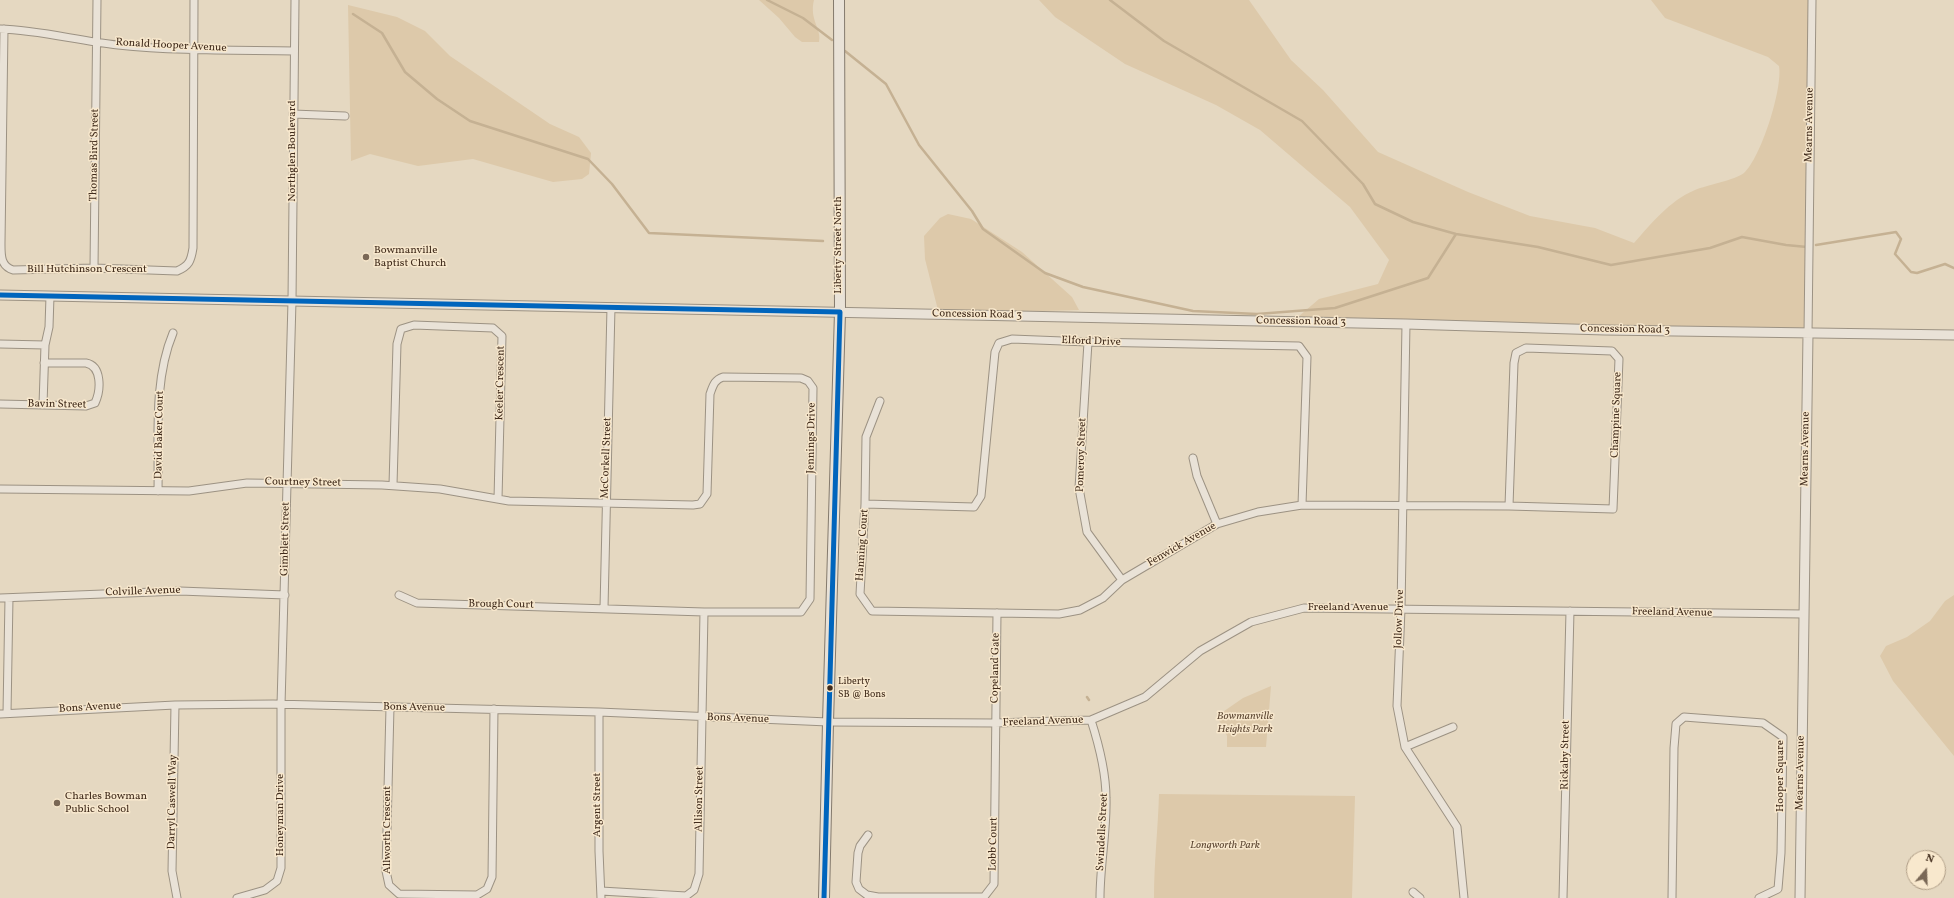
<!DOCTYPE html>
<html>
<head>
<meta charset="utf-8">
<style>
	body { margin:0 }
	#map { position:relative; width:1954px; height:898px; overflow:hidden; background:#e5d8c1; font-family:Vollkorn,serif }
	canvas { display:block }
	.north { position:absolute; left:1906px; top:850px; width:40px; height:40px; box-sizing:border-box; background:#f8e8cd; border:1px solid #af9d86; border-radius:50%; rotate:19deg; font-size:11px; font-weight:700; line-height:16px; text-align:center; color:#412c1c }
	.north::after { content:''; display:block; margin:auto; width:14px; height:18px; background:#7a6856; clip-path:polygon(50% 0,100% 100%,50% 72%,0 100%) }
</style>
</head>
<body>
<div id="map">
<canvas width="1954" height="898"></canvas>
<div class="north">N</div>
</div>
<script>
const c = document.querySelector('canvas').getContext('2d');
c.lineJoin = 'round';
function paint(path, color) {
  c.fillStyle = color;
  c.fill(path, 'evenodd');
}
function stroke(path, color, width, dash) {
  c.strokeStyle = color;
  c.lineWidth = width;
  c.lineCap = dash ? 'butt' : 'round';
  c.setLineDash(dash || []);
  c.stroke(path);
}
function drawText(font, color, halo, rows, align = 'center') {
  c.font = font + ' Vollkorn,serif';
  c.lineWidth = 3;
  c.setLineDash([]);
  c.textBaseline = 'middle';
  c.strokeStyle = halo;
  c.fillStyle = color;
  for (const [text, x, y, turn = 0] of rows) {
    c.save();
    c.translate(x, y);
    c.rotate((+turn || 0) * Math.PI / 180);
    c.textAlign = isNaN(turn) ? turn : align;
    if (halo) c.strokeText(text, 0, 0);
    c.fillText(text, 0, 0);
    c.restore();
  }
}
const green = new Path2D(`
	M759,0H814C809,20 822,29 819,42H802L795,37L779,18Z
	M1039,0H1249L1291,60L1323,90L1378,152L1468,192L1530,216L1595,228L1634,243C1652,223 1669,201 1695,190C1707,185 1735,180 1744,173C1761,158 1783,88 1779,66L1768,57L1665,18L1651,0H1809L1814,177L1806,327L1793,331L1307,327L1298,317L1319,299L1378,284L1389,260L1350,207L1260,130L1216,105L1125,64L1055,17Z
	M348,5L397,17L425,31L450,56L550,124L579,137L591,153L589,174L582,179L553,182L473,159L418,166L370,154L351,161Z
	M948,214L971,219L1022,252L1072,297L1079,310L939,314L925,259L924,236L940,218Z
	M1954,595V756L1893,681L1880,656L1886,646L1907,637L1930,621L1945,601Z
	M1271,686L1266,747H1227V736L1217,716L1243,698Z
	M1159,794L1355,796L1352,898H1154C1154,863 1158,829 1159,794Z`);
const stream = new Path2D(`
	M767,0L803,18L832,40
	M1110,0L1164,41L1302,121L1363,184L1375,204L1413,222L1456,234L1538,247L1611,265L1710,248L1742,237L1786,245L1807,247
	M353,14L382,33L405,72L437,99L470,121L588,159L612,184L649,233L823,241
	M845,51L886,84L919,145L972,211L983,229L1045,273L1083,287L1193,311L1257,314L1335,308L1428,278L1456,234
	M1816,245L1896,232L1901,239L1895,254L1911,272L1917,273L1945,264L1954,268
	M1087,697L1089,700`);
const minor = new Path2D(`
	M0,29C40,30 78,41 118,45C176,51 236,50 294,51
	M4,29L1,242C1,254 0,266 13,270L94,268L177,271C189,266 191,261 193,248L194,0
	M293,114L345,116
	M94,268L97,0
	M1406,324L1401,609L1397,706L1405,747L1457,827L1464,898
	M1808,334L1812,0
	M1088,342L1079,488L1087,532L1122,580
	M0,344L45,345L49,327L50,296
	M880,401L866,437L865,504L860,594L872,611L1059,614L1080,610L1103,598L1122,580L1217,524L1258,512L1302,505L1509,506L1613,509L1619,359L1612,351L1526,348L1516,353L1514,363L1509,506
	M0,404L86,406L95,403C101,390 102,366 86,363H44
	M43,405L45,345
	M1193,458L1197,476L1217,524
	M393,485L397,344L401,329L414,325L493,328L502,336L498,499
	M0,489L189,491L247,483L382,485L440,489L509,501L693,505L700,504L707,494L710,394C713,386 714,380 723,377L801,378L808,381L813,388L810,599L801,612H704L417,603L399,595
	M158,491C159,439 153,381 173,333
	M865,504L974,507L981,496L995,352L999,343L1012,339L1088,342L1299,346L1307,357L1302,505
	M0,598L180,591L285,595
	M604,608L611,307
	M175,705L172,871L177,898
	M390,707L386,871L389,885L399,894L477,895L487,889L492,877L494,709
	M599,712V851L601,898
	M7,713L9,598
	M0,714L175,705L273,704L599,712L828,722L995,723L1091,720L1145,697L1200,651L1251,622L1304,608L1803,614
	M1091,720C1099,745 1106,771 1106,798C1107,831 1100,865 1100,898
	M1405,747L1453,727
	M868,835L860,846L858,853L856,882L859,889L867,895L878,897H984L994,884L997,613
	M601,891L686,896L694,890L699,874L704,612
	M1413,892L1420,898
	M237,898L265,890L277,881L281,868V705L292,301L295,0
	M1563,898L1570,611
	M1672,898L1674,748L1676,724L1684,717L1763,723L1783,737L1781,853L1778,889L1759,898`);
const tertiary = new Path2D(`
	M0,295L1406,324L1605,330L1954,335
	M1800,898L1808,334`);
const secondary = new Path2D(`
	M824,898L828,722L840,312L839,0`);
const bus1 = new Path2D(`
	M0,295L840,312
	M824,898L840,312`);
const markers = [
	[366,257,4,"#7a6856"],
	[830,688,3.5,"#412c1c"],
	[57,803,4,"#7a6856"]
];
const busNames = [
	["Liberty",838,682],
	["SB @ Bons",838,695]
];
const streetNames = [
	["Ronald Hooper Avenue",171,46,3],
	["Mearns Avenue",1810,125,-89],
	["Northglen Boulevard",293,151,-90],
	["Thomas Bird Street",95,155,-89],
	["Liberty Street North",839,245,-90],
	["Bill Hutchinson Crescent",87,270],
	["Concession Road 3",977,315,1],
	["Concession Road 3",1301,322,1],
	["Concession Road 3",1625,330,1],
	["Elford Drive",1091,342,2],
	["Keeler Crescent",501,383,-89],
	["Bavin Street",57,405,1],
	["Champine Square",1617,415,-88],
	["David Baker Court",160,435,-89],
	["Jennings Drive",812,438,-89],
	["Mearns Avenue",1806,449,-89],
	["Pomeroy Street",1082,455,-88],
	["McCorkell Street",607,458,-88],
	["Courtney Street",303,483,1],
	["Gimblett Street",286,539,-89],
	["Hanning Court",863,545,-86],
	["Fenwick Avenue",1182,545,-30],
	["Colville Avenue",143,592,-2],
	["Brough Court",501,605,1],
	["Freeland Avenue",1348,608],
	["Freeland Avenue",1672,613,1],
	["Jollow Drive",1400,619,-88],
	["Copeland Gate",996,668,-89],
	["Bons Avenue",90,708,-3],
	["Bons Avenue",414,708,1],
	["Bons Avenue",738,719,2],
	["Freeland Avenue",1043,722,-2],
	["Rickaby Street",1566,755,-89],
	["Mearns Avenue",1801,773,-89],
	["Hooper Square",1781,776,-90],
	["Allison Street",700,799,-89],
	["Darryl Caswell Way",173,802,-89],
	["Argent Street",598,805,-90],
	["Honeyman Drive",281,815,-90],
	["Allworth Crescent",388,830,-90],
	["Swindells Street",1103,832,-87],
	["Lobb Court",994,844,-89]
];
const poiNames = [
	["Bowmanville",374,251],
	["Baptist Church",374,264],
	["Charles Bowman",65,797],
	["Public School",65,810]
];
const parkNames = [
	["Bowmanville",1245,717],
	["Heights Park",1245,730],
	["Longworth Park",1225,846]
];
paint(green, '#ddc9aa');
stroke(stream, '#c5b193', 2.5);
stroke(minor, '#9c9283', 9);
stroke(tertiary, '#9c9283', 11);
stroke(secondary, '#847a6d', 12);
stroke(minor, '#e9e2d7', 7);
stroke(tertiary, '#e9e2d7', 9);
stroke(secondary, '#e9e2d7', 10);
stroke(bus1, '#0065bd', 5);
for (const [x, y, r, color] of markers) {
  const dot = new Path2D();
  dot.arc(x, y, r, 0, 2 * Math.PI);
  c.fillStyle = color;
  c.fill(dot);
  stroke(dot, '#f8e8cd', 1.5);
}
drawText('10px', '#412c1c', '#f8e8cd', busNames, 'left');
drawText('11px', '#412c1c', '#f8e8cd', streetNames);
drawText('11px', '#412c1c', '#f8e8cd', poiNames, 'left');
drawText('italic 11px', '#5f4935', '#f8e8cd', parkNames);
</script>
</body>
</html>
